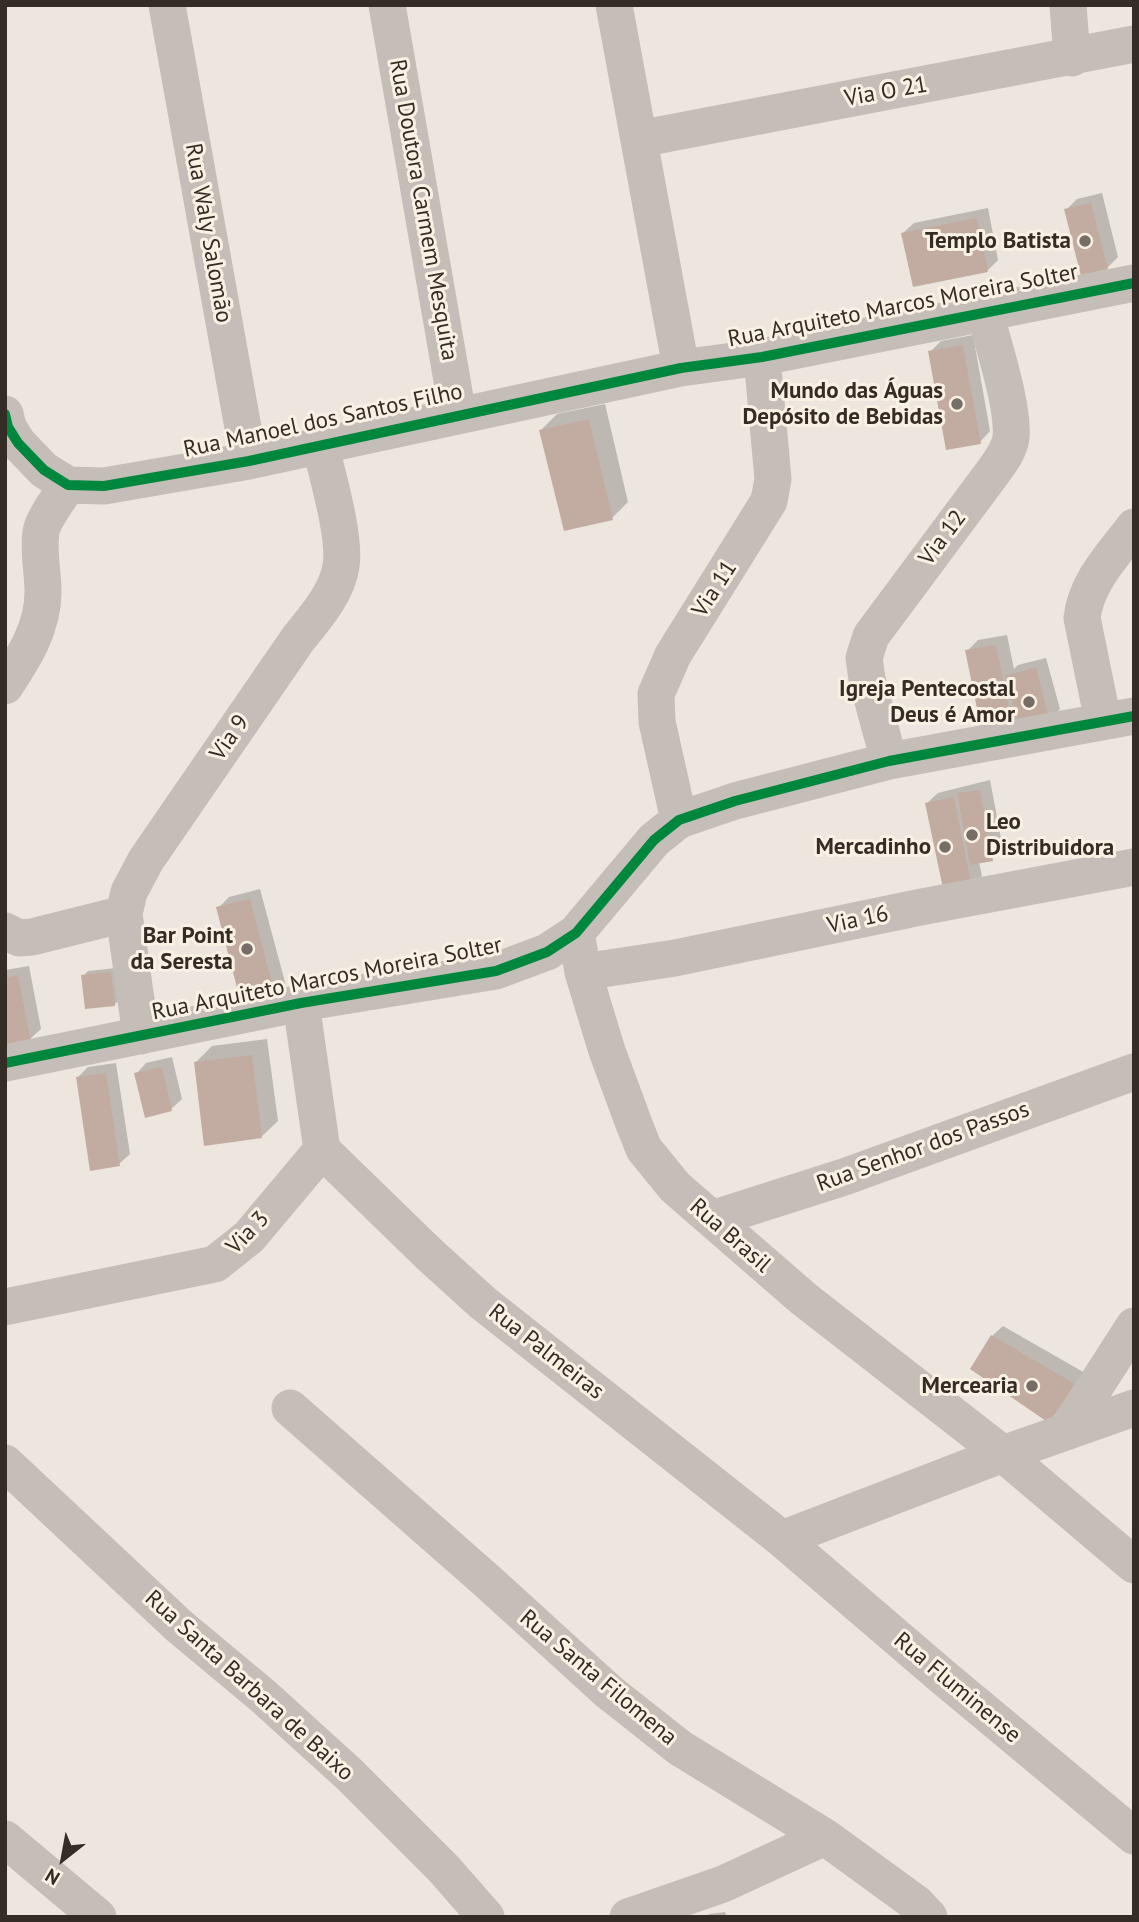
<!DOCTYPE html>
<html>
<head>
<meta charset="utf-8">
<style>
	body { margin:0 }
	#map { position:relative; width:1139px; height:1922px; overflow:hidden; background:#ede6df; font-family:"PT Sans",sans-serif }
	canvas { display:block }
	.frame { position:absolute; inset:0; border:7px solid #362c26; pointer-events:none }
	.north { position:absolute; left:28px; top:1824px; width:70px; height:70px; -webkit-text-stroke:5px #faf1e5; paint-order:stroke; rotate:211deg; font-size:19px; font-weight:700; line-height:28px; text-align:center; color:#362c26 }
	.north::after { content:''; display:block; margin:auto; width:24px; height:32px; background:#362c26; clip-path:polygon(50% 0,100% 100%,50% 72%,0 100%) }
</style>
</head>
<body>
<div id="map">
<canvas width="1139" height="1922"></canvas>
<div class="frame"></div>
<div class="north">N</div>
</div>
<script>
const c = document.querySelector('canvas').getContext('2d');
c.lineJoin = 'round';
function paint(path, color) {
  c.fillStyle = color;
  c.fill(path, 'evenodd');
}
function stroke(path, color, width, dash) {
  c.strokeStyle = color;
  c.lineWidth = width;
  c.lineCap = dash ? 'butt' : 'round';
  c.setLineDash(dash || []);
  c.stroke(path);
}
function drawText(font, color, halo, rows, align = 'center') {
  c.font = font + ' "PT Sans",sans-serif';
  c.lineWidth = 6;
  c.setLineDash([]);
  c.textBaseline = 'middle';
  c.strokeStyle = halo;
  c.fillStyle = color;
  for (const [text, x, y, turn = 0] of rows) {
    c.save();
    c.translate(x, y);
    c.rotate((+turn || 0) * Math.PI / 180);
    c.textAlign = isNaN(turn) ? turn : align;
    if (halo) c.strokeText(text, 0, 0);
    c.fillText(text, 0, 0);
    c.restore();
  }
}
const shadow = new Path2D(`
	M1102,193L1118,257L1107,268L1066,210L1077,199Z
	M988,208L998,260L987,271L903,233L914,223Z
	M973,335L990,431L980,442L930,352L941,341Z
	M605,404L628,502L612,518L541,430L557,414Z
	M1007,635L1014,669L1018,665L1046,658L1060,709L1049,720L1012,726L967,651L978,640Z
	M990,780L1003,849L992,859L979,862L982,876L971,886L927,803L938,793Z
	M260,889L286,986L275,997L218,908L229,897Z
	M29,966L41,1029L30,1039L5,1044V970Z
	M116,968L119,1000L114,1005L83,976L88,971Z
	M267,1039L278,1121L261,1137L196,1062L212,1046Z
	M172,1057L182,1099L171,1109L136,1074L146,1063Z
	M116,1063L130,1154L119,1164L77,1078L88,1067Z
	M1003,1326L1085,1373L1059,1410L1049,1421L992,1336Z
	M725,1912L727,1917H706L709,1914Z`);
const building = new Path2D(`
	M1091,203L1108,269L1081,276L1064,209Z
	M977,218L988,272L913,287L901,233Z
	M963,345L981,444L946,450L928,351Z
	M589,419L613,520L564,531L539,430Z
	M996,645L1013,727L982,733L965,650Z
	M1036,667L1050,722L1020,730L1005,676Z
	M980,790L993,861L970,865L957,793Z
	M954,797L972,888L944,893L925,803Z
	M250,899L276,998L242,1007L216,907Z
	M111,972L115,1006L85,1009L81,975Z
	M18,975L31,1041L5,1046V978Z
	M252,1055L262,1138L204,1146L194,1062Z
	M162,1067L172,1111L145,1118L134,1073Z
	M106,1073L120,1166L90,1171L76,1077Z
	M991,1335L1075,1384L1049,1423L970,1369Z`);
const minor = new Path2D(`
	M167,5L249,461
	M387,5L458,415
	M614,5L681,368
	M1068,5L1072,58
	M639,139L1134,44
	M5,414L8,427L18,443L44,470L68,485L104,486L249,461L681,368L762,357L1134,283
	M5,686C24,657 43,628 43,592C43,572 38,552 41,532C43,519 60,497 68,485
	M1103,721L1082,618C1086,582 1113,555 1134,527
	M889,761L867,679L864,658L871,636L993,472C1000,462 1009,451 1011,438C1014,406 993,345 985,312
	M679,820L657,722L656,694L673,655L769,501L773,479L762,357
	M5,931L19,938L32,937L124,914
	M576,933L583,972L607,1051L634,1124L644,1149L675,1187L804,1299L1003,1454L1134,1565
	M583,972L675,958L921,907L1134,867
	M141,1036L124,914L129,892L146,860L298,639C315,618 337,593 341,566C346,538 327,474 320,444
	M5,1063L301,1003L496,971L547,952L576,933L654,840L679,820L735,801L889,761L1134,716
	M322,1150L429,1254L483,1303L782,1539L943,1677L1134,1836
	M712,1219L844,1177L1134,1072
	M5,1307L215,1264L249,1237L322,1150L301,1003
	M290,1408L486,1580L609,1692L680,1748L825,1837L917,1904L929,1917
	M1066,1432L1134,1326
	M5,1463L179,1626L263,1696L350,1775L443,1868L486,1917
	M782,1539L1003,1454L1134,1408
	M5,1839L98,1917
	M628,1917L723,1884L825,1837`);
const cycleway = new Path2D(`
	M5,414L8,427L18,443L44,470L68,485L104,486L249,461L681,368L762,357L1134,283
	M5,1063L301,1003L496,971L547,952L576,933L654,840L679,820L735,801L889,761L1134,716`);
const markers = [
	[1085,241,7,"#766d67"],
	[957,404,7,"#766d67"],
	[1029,702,7,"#766d67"],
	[972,835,7,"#766d67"],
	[945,847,7,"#766d67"],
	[247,949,7,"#766d67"],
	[1032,1386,7,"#766d67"]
];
const streetNames = [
	["Via O 21",886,92,-10],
	["Rua Doutora Carmem Mesquita",423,210,80],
	["Rua Waly Salomão",208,233,80],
	["Rua Arquiteto Marcos Moreira Solter",903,306,-11],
	["Rua Manoel dos Santos Filho",323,421,-12],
	["Via 12",943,538,-53],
	["Via 11",715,589,-57],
	["Via 9",230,738,-55],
	["Via 16",858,920,-12],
	["Rua Arquiteto Marcos Moreira Solter",327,979,-11],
	["Rua Senhor dos Passos",923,1147,-20],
	["Via 3",248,1233,-46],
	["Rua Brasil",730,1236,41],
	["Rua Palmeiras",546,1352,38],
	["Rua Santa Filomena",598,1678,40],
	["Rua Santa Barbara de Baixo",249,1686,42],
	["Rua Fluminense",957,1688,40]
];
const poiNames = [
	["Templo Batista",1071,241],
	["Mundo das Águas",943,391],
	["Depósito de Bebidas",943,417],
	["Igreja Pentecostal",1015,689],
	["Deus é Amor",1015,715],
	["Leo",986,822,"left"],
	["Distribuidora",986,848,"left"],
	["Mercadinho",931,847],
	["Bar Point",233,936],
	["da Seresta",233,962],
	["Mercearia",1018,1386]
];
paint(shadow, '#0003');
paint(building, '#c2aba0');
stroke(minor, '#c5beb8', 37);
stroke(cycleway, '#00873e', 10);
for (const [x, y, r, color] of markers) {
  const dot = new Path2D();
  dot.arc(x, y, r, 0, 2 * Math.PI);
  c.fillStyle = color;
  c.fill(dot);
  stroke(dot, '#faf1e5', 2.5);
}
drawText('23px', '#362c26', '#faf1e5', streetNames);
drawText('bold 23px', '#362c26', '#faf1e5', poiNames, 'right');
</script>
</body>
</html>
